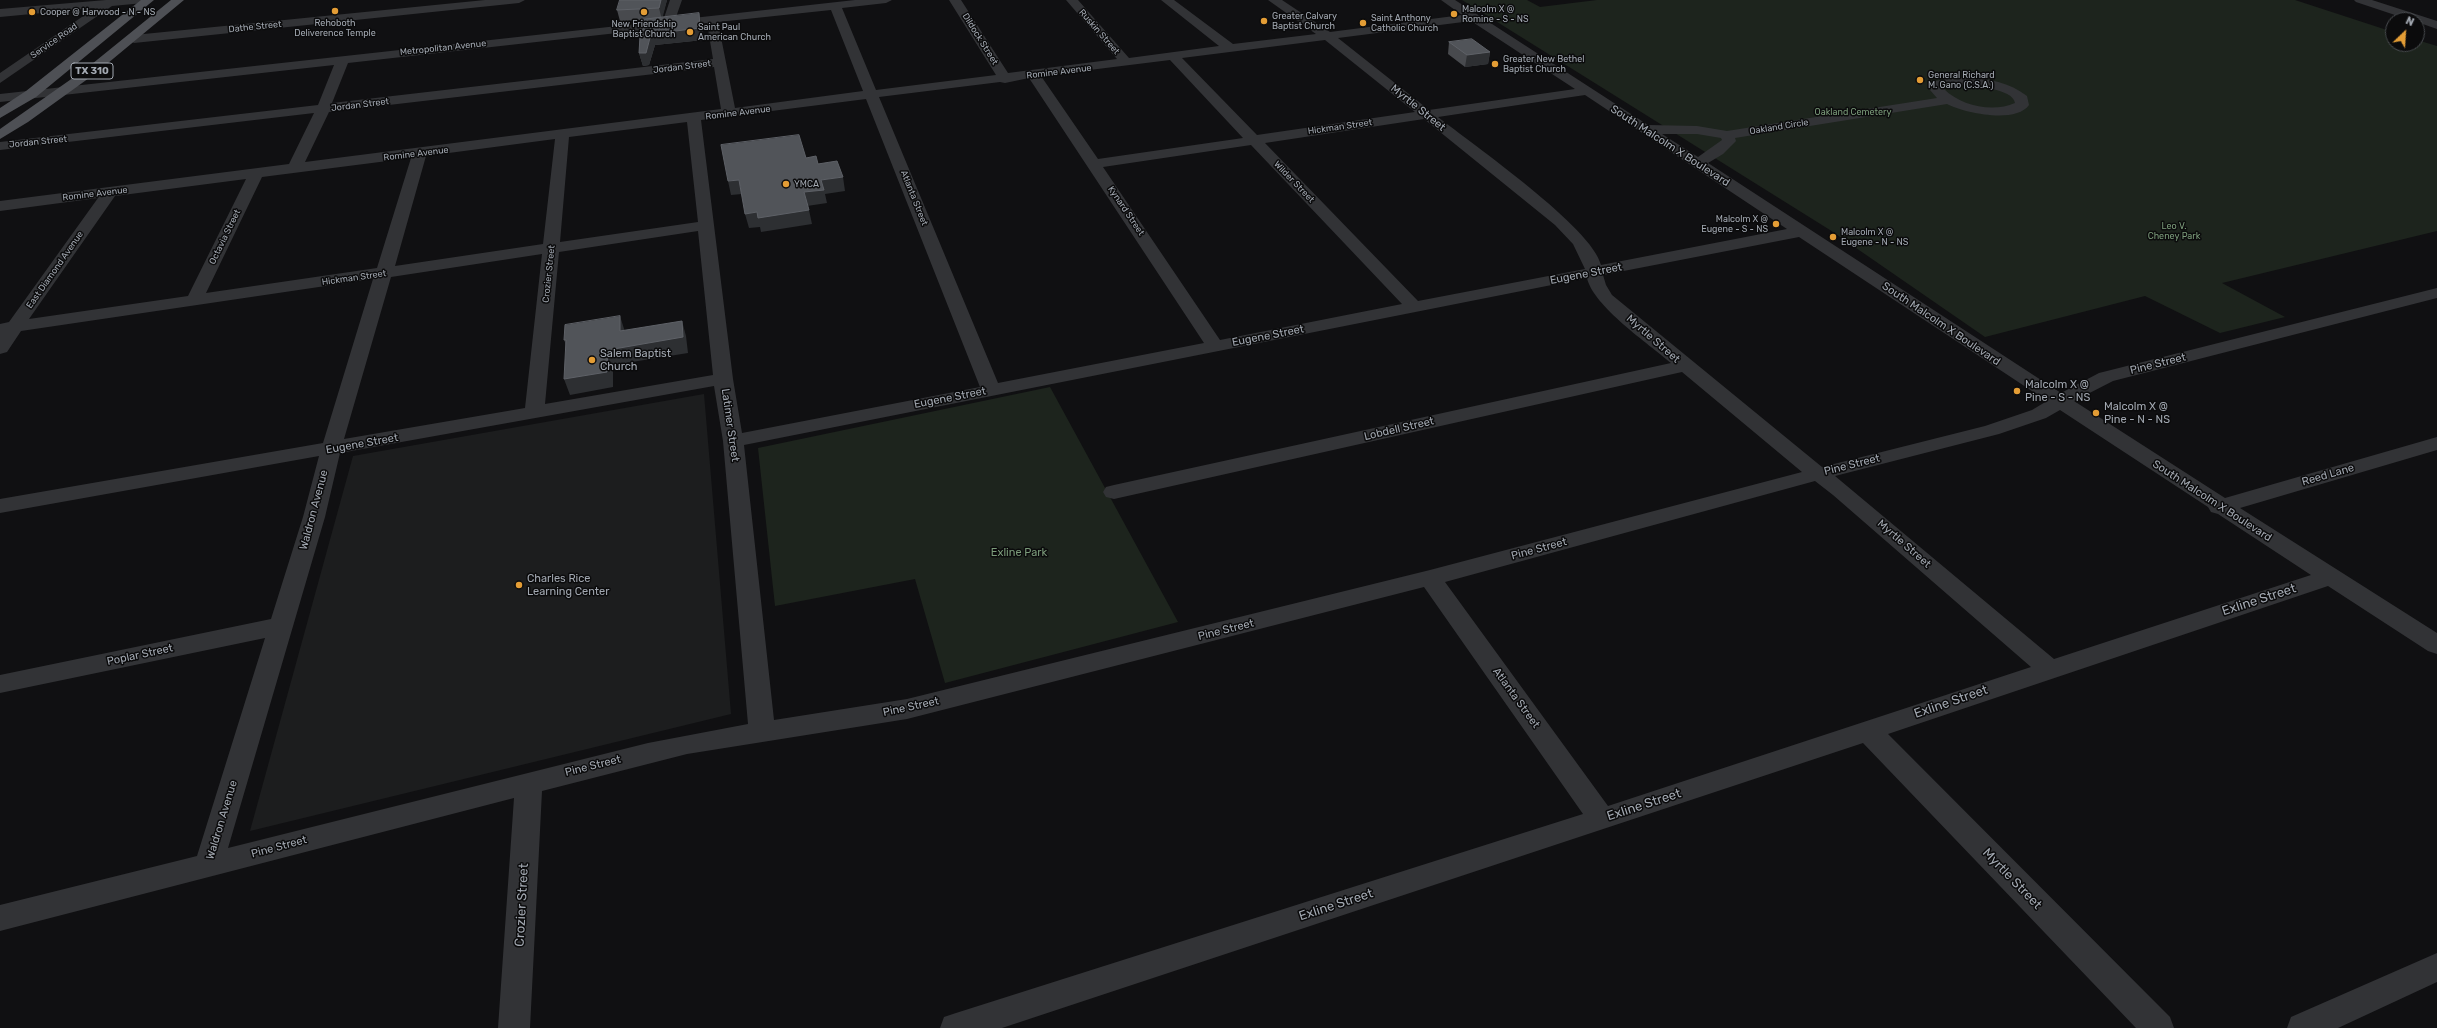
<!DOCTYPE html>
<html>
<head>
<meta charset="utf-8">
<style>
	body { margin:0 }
	#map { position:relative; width:2437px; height:1028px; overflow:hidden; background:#101012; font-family:Rubik,sans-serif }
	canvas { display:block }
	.north { position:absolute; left:2385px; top:12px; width:40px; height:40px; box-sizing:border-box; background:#0b0b0c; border:1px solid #474a4e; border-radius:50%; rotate:25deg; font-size:11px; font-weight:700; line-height:16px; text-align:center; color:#a2a8b1 }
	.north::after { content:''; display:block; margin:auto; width:14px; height:18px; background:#e49d35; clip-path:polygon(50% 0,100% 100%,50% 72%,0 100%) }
</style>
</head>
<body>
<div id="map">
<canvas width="2437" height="1028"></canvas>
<div class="north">N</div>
</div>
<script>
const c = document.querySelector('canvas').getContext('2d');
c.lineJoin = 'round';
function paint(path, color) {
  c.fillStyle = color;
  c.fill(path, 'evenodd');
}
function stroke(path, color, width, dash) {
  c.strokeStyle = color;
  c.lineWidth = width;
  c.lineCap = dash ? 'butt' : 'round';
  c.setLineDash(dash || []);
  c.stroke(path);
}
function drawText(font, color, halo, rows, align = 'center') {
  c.font = font + ' Rubik,sans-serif';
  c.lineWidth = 3;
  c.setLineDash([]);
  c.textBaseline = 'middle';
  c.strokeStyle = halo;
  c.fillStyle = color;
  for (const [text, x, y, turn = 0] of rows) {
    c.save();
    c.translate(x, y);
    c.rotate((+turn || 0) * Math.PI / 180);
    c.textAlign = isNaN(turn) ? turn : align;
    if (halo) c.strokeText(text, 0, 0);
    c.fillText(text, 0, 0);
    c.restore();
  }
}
const built = new Path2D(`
	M704,394L731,714L250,831L353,456Z`);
const green = new Path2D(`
	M1462,0H1527L1540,7L1597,0H2295L2393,32V44H2417V40L2437,46V231L2222,283L2285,317L2220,333L2145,296L1985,337L1830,230Z
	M1050,387L1178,622L945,683L915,579L775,606L758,448Z`);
const minor = new Path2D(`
	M106,0H150L144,3L112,6L0,83V73L95,8L0,17V9Z
	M485,0H525L519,3L134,43L128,39L134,35Z
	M670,0H682L675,20L855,0H892L886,3L842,8L876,90L996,75L949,0H961L1008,73L1117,59L1066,0H1078L1129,58L1219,46L1161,0H1174L1233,44L1316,34L1268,0H1282L1330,32L1462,15L1441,0H1455L1648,125L1697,126L1727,131L1937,98L1930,90L1936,81C1966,74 2002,77 2027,96L2029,105C2016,124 1964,113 1947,104L1735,138L1736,141L1723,154L1708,163L2061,393L2099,373L2437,288V298L2113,381L2074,401L2225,498L2437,437V450L2240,508L2437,633V654L2428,651L2328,586L1888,734L2170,1017L2174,1028H2136L1863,743L1002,1028H940L944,1017L956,1013L1583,814L1424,587L907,719L687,754L542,791L530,1028H498L514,798L0,931V905L197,856L265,638L0,693V675L271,619L303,517L319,456L0,513V499L323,443L373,279L21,331L7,352L0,354V324L9,322L98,198L0,211V201L289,164L314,113L0,150V142L318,105L334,65L0,102V94L663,21ZM831,10L863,91L735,108L718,22ZM1471,21L1575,89L1429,110L1338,38ZM707,23L713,59L332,103L348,63ZM1325,40L1415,112L1257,135L1182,58ZM1170,60L1243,138L1098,159L1041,76ZM714,67L721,109L305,162L329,112ZM1029,78L1204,343L998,383L879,97L1000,82L1005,83ZM1960,85C1972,86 2013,88 2015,103C1993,113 1961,106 1944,89L1945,87ZM1585,95L1787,229L1601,265C1593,228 1472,144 1438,117ZM866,99L980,387L742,433L733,379L701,120ZM1424,119L1555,225L1573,244L1585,269L1418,301L1265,143ZM687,122L698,222L560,242L569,137ZM1662,134H1697L1721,138L1722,140L1698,157ZM555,139L543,244L395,266L426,156ZM1251,145L1402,304L1220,340L1103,167ZM411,158L377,268L206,293L262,177ZM246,179L188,296L29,319L115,196ZM698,231L713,375L545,404L559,252ZM1799,237L2047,401L2032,410L1985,426L1822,467L1612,295L1606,285L1603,275ZM542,254L525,408L344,439L391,277ZM1587,278C1593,306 1649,344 1671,363L1114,485L1106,487L1103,492L1106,497L1114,499L1682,372L1802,472L1430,570L907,699L774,720L744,445ZM714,386L723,441L748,724L648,743L228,848L325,517L340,453ZM2060,410L2208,507L2211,512L2218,514L2311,575L2054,659L1835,476L1999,434L2046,418ZM1815,481L1833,495L2031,667L1608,806L1445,582Z
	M2354,0H2372L2437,21V29L2417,22V20H2410L2356,2Z
	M2437,953V982L2338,1028H2287L2291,1017Z`);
const major = new Path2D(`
	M141,0H154L36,97L0,118V108L26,91Z
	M171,0H184L96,73L28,122L0,139V129L87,68Z`);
const wall = new Path2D(`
	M620,0H667L662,17L702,25L703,40L655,45L649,65L643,66L639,53L641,20L620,21L617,10Z
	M1449,42L1490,52L1488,64L1465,67L1448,54Z`);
const shadedWall = new Path2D(`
	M661,0H667L662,20L659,8Z
	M699,13L702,25L703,40L655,45L649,65L643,66L639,53L651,34Z
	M1490,52L1488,64L1465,67L1467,55Z
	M843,177L845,191L825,194L827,203L807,206L804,192L821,180Z
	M739,180L742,194L731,195L728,181Z
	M809,210L812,224L761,232L760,227L749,228L745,214L757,212Z
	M620,316L625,332L620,331Z
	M682,321L686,336L688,353L613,365V387L570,395L564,379L608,350Z
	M564,340H566L570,356Z`);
const building = new Path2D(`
	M620,0H661L659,8L617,10Z
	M699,13L700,28L651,34L646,53H639L641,20Z
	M1472,39L1490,52L1467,55L1449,42Z
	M799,135L806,158L816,156L818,164L837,161L843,177L821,180L824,190L804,192L809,210L758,218L757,212L745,214L739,180L728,181L721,145Z
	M620,316V331L682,321L683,337L608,350L607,372L564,379L566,340H564L565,325Z`);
const markers = [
	[335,11,4,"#e49d35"],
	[32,12,4,"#e49d35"],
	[644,12,4,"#e49d35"],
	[1454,14,4,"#e49d35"],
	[1264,21,4,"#e49d35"],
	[1363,23,4,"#e49d35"],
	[690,32,4,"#e49d35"],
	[1495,64,4,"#e49d35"],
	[1920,80,4,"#e49d35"],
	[786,184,4,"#e49d35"],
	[1776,224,4,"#e49d35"],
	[1833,237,4,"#e49d35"],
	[592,360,4,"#e49d35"],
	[2017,391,4,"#e49d35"],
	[2096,413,4,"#e49d35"],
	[519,585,4,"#e49d35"]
];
const farPoinames = [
	["Malcolm X @",1462,9],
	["Romine - S - NS",1462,19],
	["Cooper @ Harwood - N - NS",40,12],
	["Greater Calvary",1272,16],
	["Baptist Church",1272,26],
	["Saint Anthony",1371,18],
	["Catholic Church",1371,28],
	["Rehoboth",335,23,"center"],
	["Deliverence Temple",335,33,"center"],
	["New Friendship",644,24,"center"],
	["Baptist Church",644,34,"center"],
	["Saint Paul",698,27],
	["American Church",698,37],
	["Greater New Bethel",1503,59],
	["Baptist Church",1503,69],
	["General Richard",1928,75],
	["M. Gano (C.S.A.)",1928,85],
	["YMCA",794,184],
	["Malcolm X @",1768,219,"right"],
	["Eugene - S - NS",1768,229,"right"],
	["Malcolm X @",1841,232],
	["Eugene - N - NS",1841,242]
];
const farStreetnames = [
	["Dathe Street",255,27,-6],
	["Ruskin Street",1099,32,49],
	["Dildock Street",980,39,58],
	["Service Road",54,41,-35],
	["Metropolitan Avenue",443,48,-6],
	["Jordan Street",682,67,-7],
	["Romine Avenue",1059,72,-7],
	["Jordan Street",360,105,-7],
	["Romine Avenue",738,113,-7],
	["Hickman Street",1340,127,-8],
	["Oakland Circle",1779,127,-9],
	["Jordan Street",38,142,-6],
	["Romine Avenue",416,154,-7],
	["Wilder Street",1294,182,46],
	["Romine Avenue",95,194,-7],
	["Atlanta Street",914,198,68],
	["Kynard Street",1126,211,56],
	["Octavia Street",225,237,-64],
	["East Diamond Avenue",55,270,-55],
	["Crozier Street",549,274,-84],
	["Hickman Street",354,278,-8]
];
const farParknames = [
	["Oakland Cemetery",1853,112],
	["Leo V.",2174,226],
	["Cheney Park",2174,236]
];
const shields = [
	[92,71,42]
];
const shieldNames = [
	["TX 310",92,71]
];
const streetNames = [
	["Myrtle Street",1418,108,39],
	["South Malcolm X Boulevard",1670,146,33],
	["Eugene Street",1586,274,-11],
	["South Malcolm X Boulevard",1941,324,34],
	["Eugene Street",1268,336,-11],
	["Myrtle Street",1653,339,41],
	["Pine Street",2158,364,-14],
	["Eugene Street",950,398,-11],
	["Latimer Street",730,425,82],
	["Lobdell Street",1399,429,-13],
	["Eugene Street",362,444,-10],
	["Pine Street",1852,465,-14],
	["Reed Lane",2328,475,-16],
	["South Malcolm X Boulevard",2212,501,33],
	["Waldron Avenue",314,510,-75],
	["Myrtle Street",1904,544,41],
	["Pine Street",1539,549,-15],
	["Pine Street",1226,630,-14],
	["Poplar Street",140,655,-12],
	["Atlanta Street",1516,698,54],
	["Pine Street",911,707,-12],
	["Pine Street",593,766,-14],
	["Waldron Avenue",222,820,-73],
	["Pine Street",279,847,-15]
];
const poiNames = [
	["Salem Baptist",600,354],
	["Church",600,367],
	["Malcolm X @",2025,385],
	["Pine - S - NS",2025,398],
	["Malcolm X @",2104,407],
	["Pine - N - NS",2104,420],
	["Charles Rice",527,579],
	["Learning Center",527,592]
];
const parkNames = [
	["Exline Park",1019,553]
];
const nearStreetnames = [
	["Exline Street",2259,600,-18],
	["Exline Street",1951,702,-19],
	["Exline Street",1644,805,-18],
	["Myrtle Street",2012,879,46],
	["Crozier Street",522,905,-87],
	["Exline Street",1336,905,-18]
];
paint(built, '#1c1d1e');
paint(green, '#1d241d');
paint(minor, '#323336');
paint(major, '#4e5055');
paint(wall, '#484a4e');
paint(shadedWall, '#2d2f32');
paint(building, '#515459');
stroke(building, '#5e6167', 1);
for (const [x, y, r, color] of markers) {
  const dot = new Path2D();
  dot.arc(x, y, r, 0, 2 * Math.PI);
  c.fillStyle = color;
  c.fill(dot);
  stroke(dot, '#0b0b0c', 1.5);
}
drawText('9px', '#a2a8b1', '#0b0b0c', farPoinames, 'left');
drawText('9px', '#a2a8b1', '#0b0b0c', farStreetnames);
drawText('9px', '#7b9b7a', '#0b0b0c', farParknames);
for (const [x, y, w] of shields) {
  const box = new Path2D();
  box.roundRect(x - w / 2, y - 8, w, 16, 3);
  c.fillStyle = '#0b0b0c';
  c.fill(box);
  stroke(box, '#a2a8b1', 1);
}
drawText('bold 10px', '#a2a8b1', null, shieldNames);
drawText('11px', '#a2a8b1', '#0b0b0c', streetNames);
drawText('11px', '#a2a8b1', '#0b0b0c', poiNames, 'left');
drawText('11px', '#7b9b7a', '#0b0b0c', parkNames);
drawText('13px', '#a2a8b1', '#0b0b0c', nearStreetnames);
</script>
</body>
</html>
